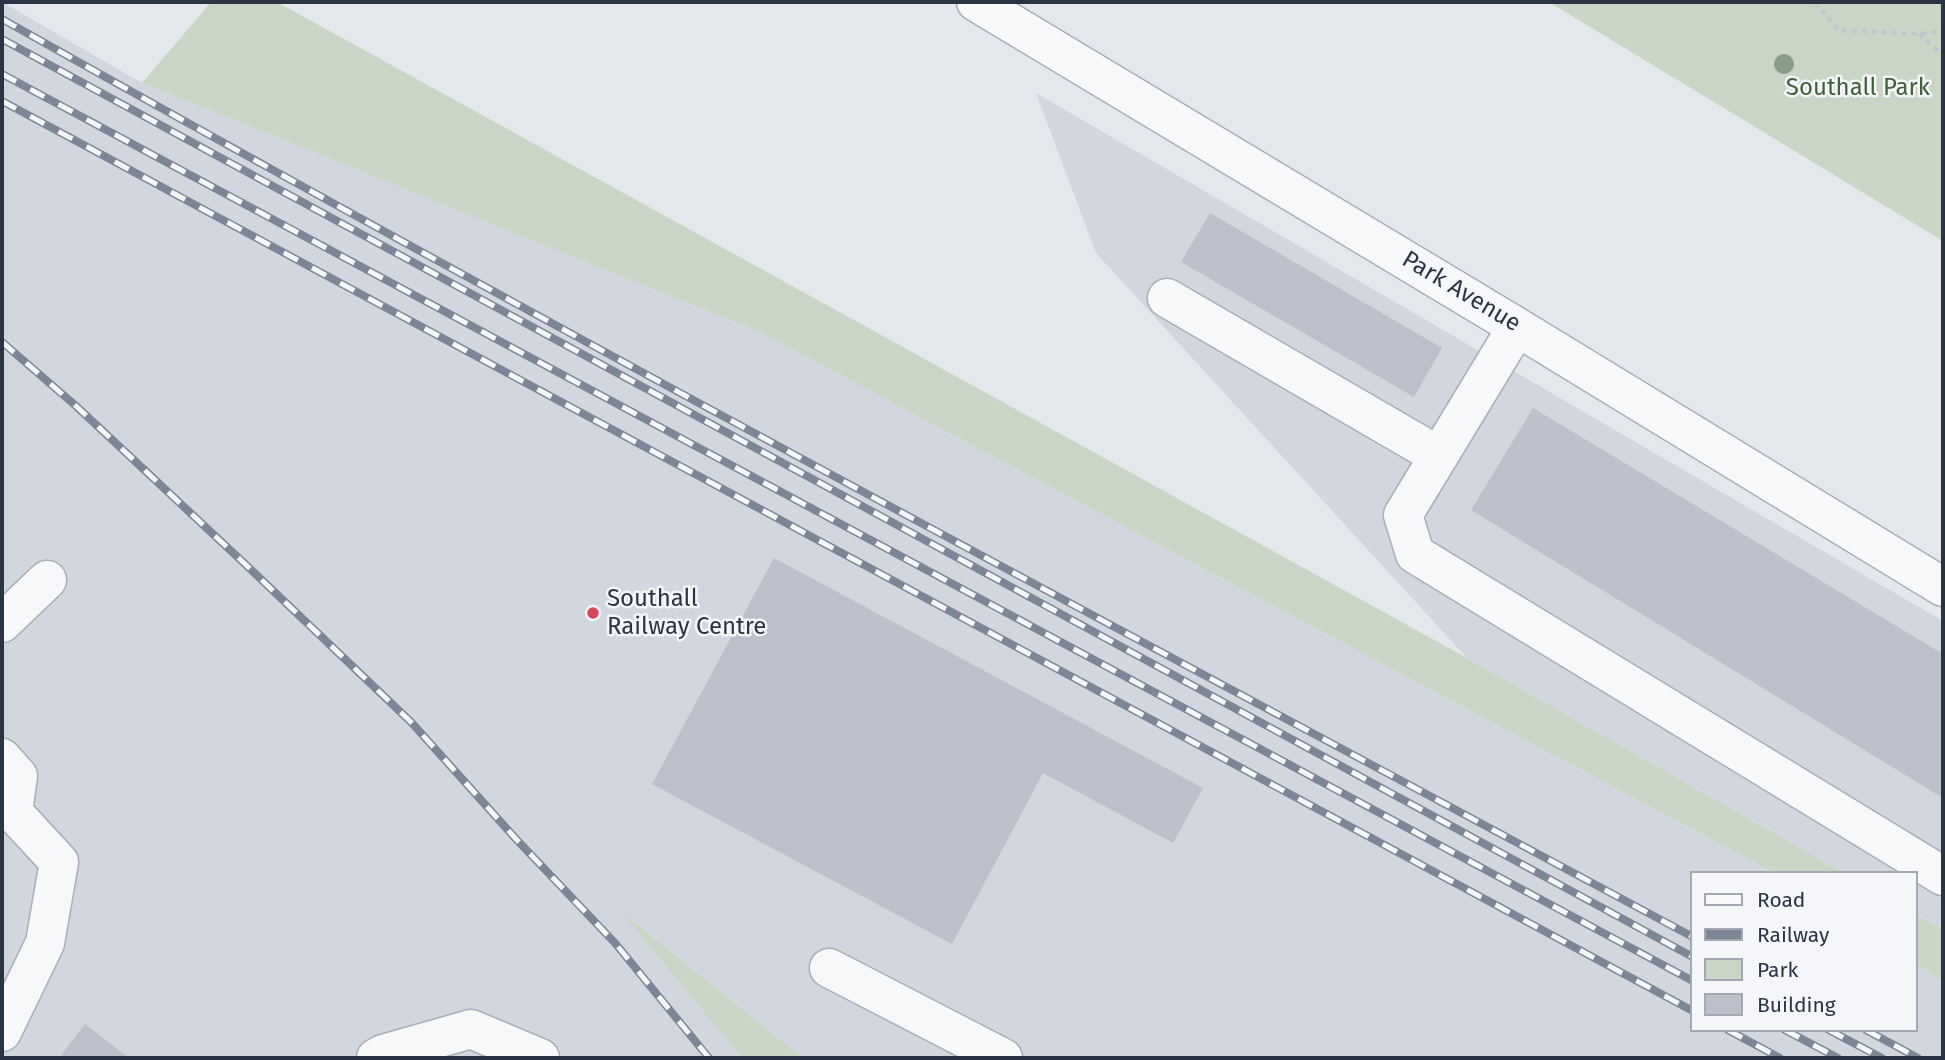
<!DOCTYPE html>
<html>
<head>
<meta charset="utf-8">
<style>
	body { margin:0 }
	#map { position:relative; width:1945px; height:1060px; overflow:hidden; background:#e4e7ec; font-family:"Fira Sans",sans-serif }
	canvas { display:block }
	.frame { position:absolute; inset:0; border:4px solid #2b3445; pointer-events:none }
	.legend { position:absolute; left:1690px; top:871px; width:228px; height:161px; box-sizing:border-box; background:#f4f6f9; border:2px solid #a4a8b1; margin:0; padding:9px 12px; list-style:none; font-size:21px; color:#2b3445 }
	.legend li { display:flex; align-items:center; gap:14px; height:35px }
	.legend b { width:35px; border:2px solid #a4a8b1 }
</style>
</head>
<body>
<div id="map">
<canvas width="1945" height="1060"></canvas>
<div class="frame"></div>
<ul class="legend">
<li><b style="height:9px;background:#f7f8fa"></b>Road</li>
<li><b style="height:9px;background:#7d8696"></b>Railway</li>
<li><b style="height:19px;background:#c9d6c5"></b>Park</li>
<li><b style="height:19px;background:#bbc0ca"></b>Building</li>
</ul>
</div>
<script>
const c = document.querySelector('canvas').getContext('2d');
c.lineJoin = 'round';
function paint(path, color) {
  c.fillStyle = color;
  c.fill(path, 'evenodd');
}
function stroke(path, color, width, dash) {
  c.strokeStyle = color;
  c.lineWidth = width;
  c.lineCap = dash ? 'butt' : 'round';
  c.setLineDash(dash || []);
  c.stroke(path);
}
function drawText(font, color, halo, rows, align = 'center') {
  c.font = font + ' "Fira Sans",sans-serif';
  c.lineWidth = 5;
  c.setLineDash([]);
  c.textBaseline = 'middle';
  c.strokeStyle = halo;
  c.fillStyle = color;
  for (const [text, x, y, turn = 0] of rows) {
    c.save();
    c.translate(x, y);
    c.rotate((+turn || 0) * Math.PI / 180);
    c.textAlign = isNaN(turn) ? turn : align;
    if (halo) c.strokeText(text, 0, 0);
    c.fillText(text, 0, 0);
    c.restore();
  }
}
const built = new Path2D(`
	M2,2L142,83L760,332L1775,873H1691V1030H1915V963L1943,981V1058H803L626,915L742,1058H2Z
	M1036,93L1943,621V929L1915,914V873H1844L1467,658L1096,253Z`);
const green = new Path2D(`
	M211,2H277L1467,658L1844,873H1775L760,332L142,83Z
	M1549,2H1943V241Z
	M622,912L803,1058H742Z
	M1915,914L1943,929V981L1915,963Z`);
const building = new Path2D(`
	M1210,213L1442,348L1414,397L1181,262Z
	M1533,408L1943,654V798L1471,510Z
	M774,558L1203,788L1173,843L1043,773L952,944L652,784Z
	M85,1024L129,1058H59Z`);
const path = new Path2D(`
	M1815,2L1838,30L1919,34L1943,31
	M1919,34L1943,55`);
const minor = new Path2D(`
	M976,2L1517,327L1943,587
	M1167,298L1439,456
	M1517,327L1403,515L1415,554L1943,876
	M2,623L47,580
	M2,758L18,776L13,812L59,862L45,943L2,1032
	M829,968L1003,1058
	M376,1058L383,1054L471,1029L540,1058`);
const rail = new Path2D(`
	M2,19C560,333 1127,633 1691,936
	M2,39L1691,956
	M2,74L1691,980
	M2,101L1691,1010
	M2,342L76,406L244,563L411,722L516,839L615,943L709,1058
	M1728,1030L1780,1058
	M1785,1030L1838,1058
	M1829,1030L1882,1058
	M1866,1030L1918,1058`);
const trees = [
	[1784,64]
];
const markers = [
	[593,613,7,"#d1495b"]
];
const parkNames = [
	["Southall Park",1858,88]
];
const streetNames = [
	["Park Avenue",1461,292,31]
];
const poiNames = [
	["Southall",607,599],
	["Railway Centre",607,627]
];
paint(built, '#d2d6de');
paint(green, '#c9d6c5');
paint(building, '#bbc0ca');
stroke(minor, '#a9aeb7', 41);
stroke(path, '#c2c5cb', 4.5, [5, 5]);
stroke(minor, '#f7f8fa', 38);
stroke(rail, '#7d8696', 8);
stroke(rail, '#f4f6f9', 5, [16]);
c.fillStyle = '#899d89';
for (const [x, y] of trees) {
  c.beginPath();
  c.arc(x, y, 10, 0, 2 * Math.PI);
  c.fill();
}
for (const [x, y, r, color] of markers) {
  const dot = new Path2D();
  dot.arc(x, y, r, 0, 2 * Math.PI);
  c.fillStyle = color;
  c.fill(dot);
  stroke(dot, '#f4f6f9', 2.5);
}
drawText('24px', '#3f6138', '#f4f6f9', parkNames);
drawText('24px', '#2b3445', '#f4f6f9', streetNames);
drawText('24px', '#2b3445', '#f4f6f9', poiNames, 'left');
</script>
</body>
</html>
